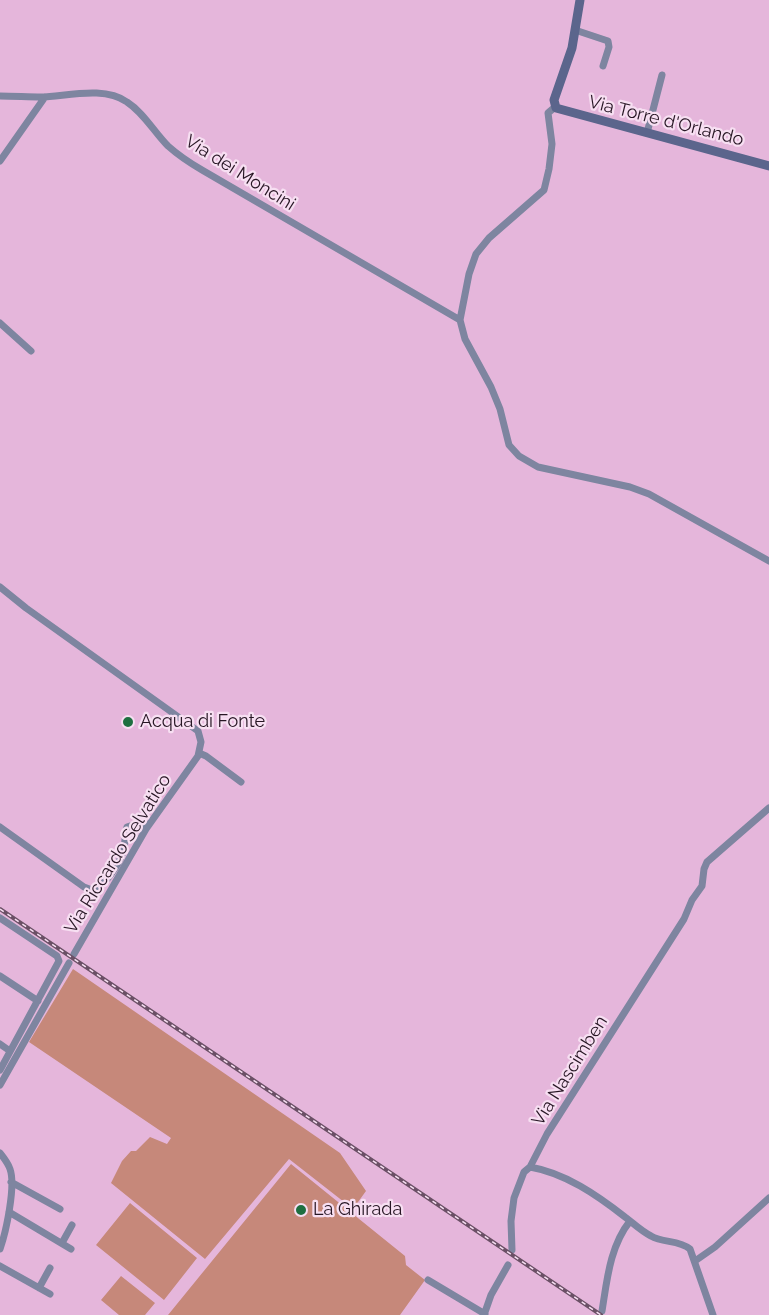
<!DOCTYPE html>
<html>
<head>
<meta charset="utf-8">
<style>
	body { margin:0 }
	canvas { display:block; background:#e5b6db }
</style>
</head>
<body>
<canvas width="769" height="1315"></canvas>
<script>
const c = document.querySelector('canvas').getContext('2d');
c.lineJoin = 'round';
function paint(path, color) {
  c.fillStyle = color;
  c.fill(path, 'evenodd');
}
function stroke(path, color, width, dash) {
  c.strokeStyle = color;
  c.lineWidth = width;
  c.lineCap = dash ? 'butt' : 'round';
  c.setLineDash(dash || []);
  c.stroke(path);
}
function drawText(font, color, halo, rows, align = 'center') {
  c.font = font + ' Raleway,sans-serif';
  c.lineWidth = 4.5;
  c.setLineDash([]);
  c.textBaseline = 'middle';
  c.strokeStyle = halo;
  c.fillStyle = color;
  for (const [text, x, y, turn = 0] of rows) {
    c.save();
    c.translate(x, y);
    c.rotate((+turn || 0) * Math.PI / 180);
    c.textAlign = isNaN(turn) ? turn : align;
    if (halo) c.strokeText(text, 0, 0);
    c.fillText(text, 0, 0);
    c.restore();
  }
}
const green = new Path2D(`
	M73,969L340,1153L366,1191L353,1209L289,1159L205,1259L111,1183L122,1161L131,1151H136L150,1137L167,1144L171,1138L29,1042Z
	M291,1164L405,1256L406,1265L425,1280L400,1315H168Z
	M130,1203L197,1258L164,1300L96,1245Z
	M121,1276L155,1303L145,1315H119L101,1300Z`);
const street = new Path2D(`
	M575,30L608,41L609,47L603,66
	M0,96C14,96 28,97 41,97C68,96 104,86 127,102C144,113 154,132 168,146C178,155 190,163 202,170L460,320
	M555,107L548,113L552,144L549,169L544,190L489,238L476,254L469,274L460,320L465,339L491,387L500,409L509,445L519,456L538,467L630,487L649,494L769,561
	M647,133L662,75
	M0,161L45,97
	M0,323L31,351
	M0,587L26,608L198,731L201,742L198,756L146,829L74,954
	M199,753L206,756L241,782
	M0,827L84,887L92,890C105,887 119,864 123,852C126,843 124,835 127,827L136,824L146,829
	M0,918L57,956L59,961L0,1070
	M0,976L38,1001
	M0,1044L10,1051
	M0,1085L69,963
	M0,1153C4,1158 8,1163 10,1169C16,1186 6,1232 0,1249
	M530,1167C565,1173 597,1195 625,1217C633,1223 641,1231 651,1236C663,1243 679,1240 690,1249L713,1315
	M11,1182L60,1209
	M9,1212L71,1249
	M62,1243L72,1225
	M512,1250L511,1221L514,1198L524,1172L530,1167L547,1134L684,919L692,900L702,886L704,869L707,862L769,808
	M695,1261L715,1247L769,1198
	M0,1266L50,1294
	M428,1280L485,1314
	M39,1288L50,1268
	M602,1311C607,1280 610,1246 630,1221
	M484,1315L491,1295L508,1265`);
const secondary = new Path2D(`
	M580,0L572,48L554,100L556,108L769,166`);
const rail = new Path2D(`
	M0,909L601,1315`);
const markers = [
	[128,722,6,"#1e6f40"],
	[301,1210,6,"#1e6f40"]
];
const streetNames = [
	["Via Torre d'Orlando",666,121,14],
	["Via dei Moncini",240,173,32],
	["Via Riccardo Selvatico",118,854,-58],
	["Via Nascimben",570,1071,-58]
];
const poiNames = [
	["Acqua di Fonte",140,722],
	["La Ghirada",313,1210]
];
paint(green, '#c6887a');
stroke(street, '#7e85a0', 7);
stroke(secondary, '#5b658c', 9);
stroke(rail, '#6b5066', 4);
stroke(rail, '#f7dff2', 1.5, [4.5]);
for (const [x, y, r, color] of markers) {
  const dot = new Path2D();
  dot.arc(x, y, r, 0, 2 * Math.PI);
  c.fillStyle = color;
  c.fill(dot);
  stroke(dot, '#f7dff2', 2);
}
drawText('18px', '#271624', '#f7dff2', streetNames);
drawText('18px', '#271624', '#f7dff2', poiNames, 'left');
</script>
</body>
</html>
